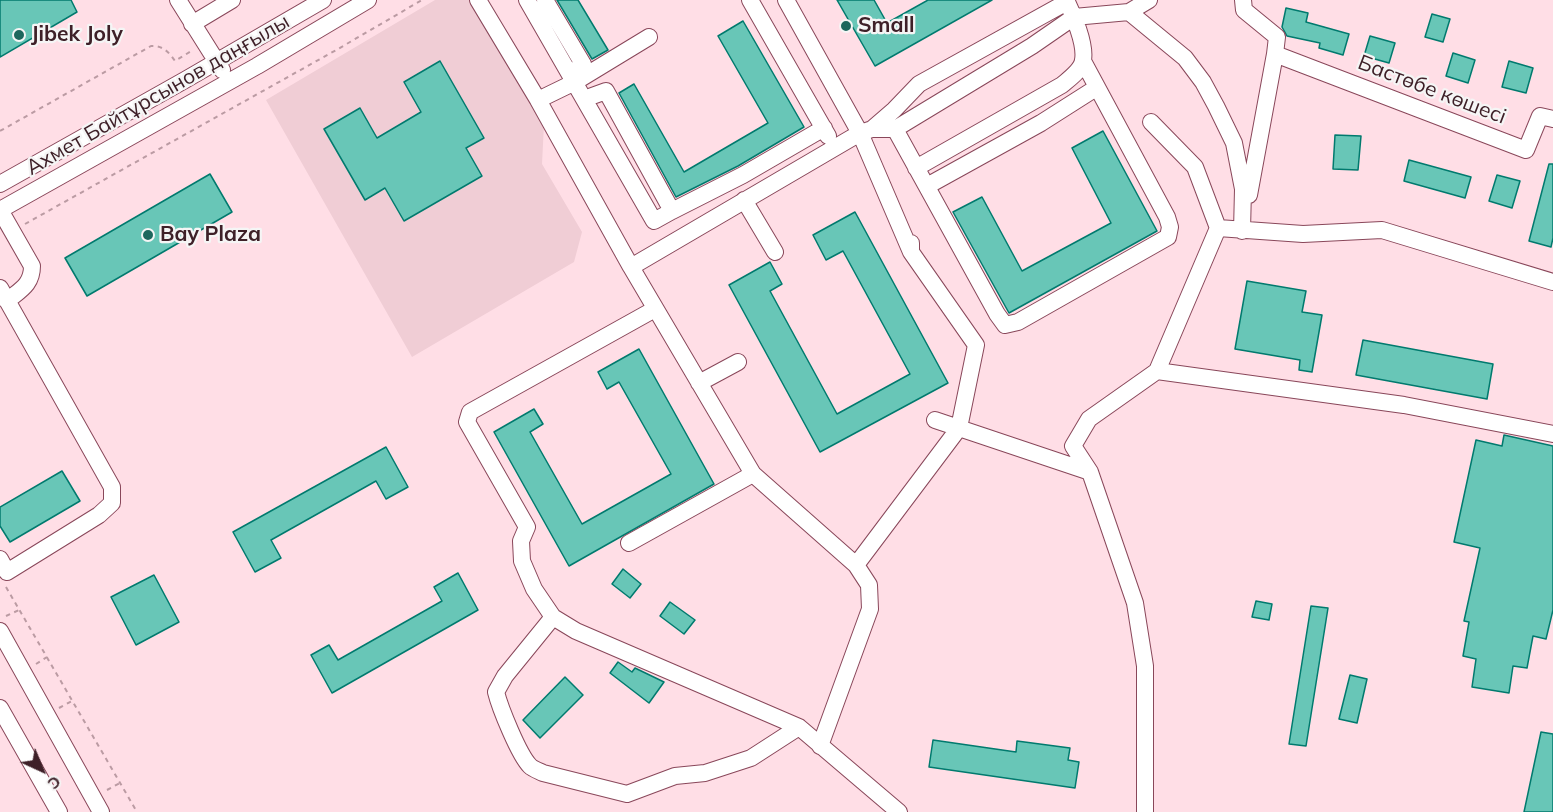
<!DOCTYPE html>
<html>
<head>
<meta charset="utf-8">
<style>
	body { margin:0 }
	#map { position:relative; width:1553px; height:812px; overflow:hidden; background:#ffdee6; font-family:Mulish,sans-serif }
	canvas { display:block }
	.north { position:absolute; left:12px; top:740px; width:60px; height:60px; -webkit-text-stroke:4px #f5f5f5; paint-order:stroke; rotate:136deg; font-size:16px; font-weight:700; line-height:24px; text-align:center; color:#3e2028 }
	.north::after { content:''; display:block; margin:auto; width:21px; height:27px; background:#3e2028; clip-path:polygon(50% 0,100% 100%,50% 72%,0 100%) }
</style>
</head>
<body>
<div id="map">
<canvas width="1553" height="812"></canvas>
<div class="north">С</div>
</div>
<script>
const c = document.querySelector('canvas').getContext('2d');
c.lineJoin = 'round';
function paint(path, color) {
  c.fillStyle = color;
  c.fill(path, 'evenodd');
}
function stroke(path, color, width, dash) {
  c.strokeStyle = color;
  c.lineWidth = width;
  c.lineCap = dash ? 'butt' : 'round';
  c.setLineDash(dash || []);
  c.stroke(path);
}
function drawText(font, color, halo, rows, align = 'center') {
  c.font = font + ' Mulish,sans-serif';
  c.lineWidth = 4.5;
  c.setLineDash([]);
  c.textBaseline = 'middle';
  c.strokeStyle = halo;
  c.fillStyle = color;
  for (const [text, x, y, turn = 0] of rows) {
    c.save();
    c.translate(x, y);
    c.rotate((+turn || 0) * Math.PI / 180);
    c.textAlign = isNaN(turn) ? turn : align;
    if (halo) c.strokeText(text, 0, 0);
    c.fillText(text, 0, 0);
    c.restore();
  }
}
const built = new Path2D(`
	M435,0H470L544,124L542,164L582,232L574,262L412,357L266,100Z`);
const building = new Path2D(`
	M0,0H71L77,12L0,57Z
	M557,0H578L608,50L592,59Z
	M837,0H874L887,23L928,0H992L875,66Z
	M1286,8L1308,13L1306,22L1349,34L1343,55L1319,48L1320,43L1287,36L1282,27Z
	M1432,14L1450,19L1443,42L1425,37Z
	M743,21L804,127L738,166L676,197L619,93L634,84L684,172L768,123L718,36Z
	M1370,36L1395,43L1389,63L1364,56Z
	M1453,53L1475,60L1468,83L1446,76Z
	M440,61L484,138L466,148L482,176L404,221L385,188L365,200L324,129L360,108L377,138L421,112L404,82Z
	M1509,61L1533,68L1526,93L1502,87Z
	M1103,131L1157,231L1009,313L953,212L982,197L1022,271L1111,223L1072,148Z
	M1335,135L1361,136L1358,170L1333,169Z
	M1409,160L1471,177L1465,198L1404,181Z
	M1549,164H1553V238L1551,247L1529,241Z
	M210,174L232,212L87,296L65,258Z
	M1497,175L1520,181L1512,208L1489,201Z
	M855,212L948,383L820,452L729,285L770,262L782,284L770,291L837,414L910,374L843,251L826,260L813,235Z
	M1247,281L1306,291L1302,312L1322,315L1312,372L1299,370L1300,360L1235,349Z
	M1363,340L1493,364L1487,399L1356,375Z
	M639,349L714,484L569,566L494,432L534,409L543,424L530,432L582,524L671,474L619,382L607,389L598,372Z
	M1504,435L1553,446V610L1546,639L1533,636L1527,668L1513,666L1509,693L1472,687L1476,659L1463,656L1469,622L1464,621L1480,548L1454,542L1476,440L1502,446Z
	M386,447L408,487L386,499L376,481L271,540L281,558L255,572L233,532Z
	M62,471L80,501L10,542L0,526V507Z
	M623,569L641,584L630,598L612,584Z
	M458,573L478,610L332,693L311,655L329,645L338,660L442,601L434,587Z
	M154,575L179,622L136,645L111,597Z
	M1256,601L1272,604L1269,620L1252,617Z
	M670,602L695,620L684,634L660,616Z
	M1311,606L1328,608L1306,746L1289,744Z
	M618,662L632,672L635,668L664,682L649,703L610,673Z
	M1350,675L1367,679L1357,723L1339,719Z
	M565,677L583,695L540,738L523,720Z
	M1541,732L1553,734V812H1524Z
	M933,740L1016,752L1017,741L1070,748L1068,760L1079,762L1075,788L929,767Z`);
const path = new Path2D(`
	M0,131L151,46C162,45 169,52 175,61L193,50
	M25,224L338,49L422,0
	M6,587L137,812
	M6,616L19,610
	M36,664L47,657
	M59,708L72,701
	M107,790L120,783`);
const minor = new Path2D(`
	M178,0L222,70
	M478,0L538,100L575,82L649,37
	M527,0L654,221L672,211L606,91L584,99
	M545,0L583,64L570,74
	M750,0L828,136
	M1243,0L1244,10L1277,37L1275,54L1249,195
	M1129,12L1149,0
	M192,24L232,0
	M1275,54L1526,150L1540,116L1553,119
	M538,100L631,267L753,474L856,565
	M1151,122L1195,167L1218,228
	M872,129L894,110L919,84L1067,2
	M895,129L997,314L1005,325L1018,322L1168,237L1170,227L1167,217L1083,61
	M916,168L1062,85C1069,79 1082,70 1083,60C1086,44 1073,14 1066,0
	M0,184L185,80L323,0
	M927,186L1041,123L1096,88
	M744,200L775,252
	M0,210L257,66L368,0
	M0,210L32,266C32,285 20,290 7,301
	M672,211L743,175L824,128
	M911,252L860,133L872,129H895L1032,46L1074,17L1129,12L1185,58L1203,82L1216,106L1234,143L1243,189L1242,231
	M631,267L860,133L786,0
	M1553,282L1382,230L1303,234L1218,228L1157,371L1404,405L1553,434
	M0,288L112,487V503L99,515L7,572L0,559
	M655,309L470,412L467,422L527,527L521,541L522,561L534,589L553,617L576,631L799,727L899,812
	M699,383L738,362
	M935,420L1090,472
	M629,543L753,474
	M553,617L505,676L496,692C500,708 519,755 530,766C533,769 539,771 543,773L627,794L675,776L705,773L751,758L799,727
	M0,631L101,812
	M0,708L59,812
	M820,746L870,609L869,585L856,565L959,428L976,345L911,252V243
	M1145,812V666L1135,603L1090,472L1073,446L1089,419L1157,371`);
const markers = [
	[846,26,6,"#1e675d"],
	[19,35,6,"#1e675d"],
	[148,235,6,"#1e675d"]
];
const poiNames = [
	["Small",858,26],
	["Jibek Joly",31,35],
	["Bay Plaza",160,235]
];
const streetNames = [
	["Бастөбе көшесі",1432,90,21],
	["Ахмет Байтұрсынов даңғылы",158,95,-30]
];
paint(built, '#f0cdd5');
paint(building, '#68c6b7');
stroke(building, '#017a6e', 1.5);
stroke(minor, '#89475a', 18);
stroke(path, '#bb9ba3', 2, [4.5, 4.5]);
stroke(minor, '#fff', 16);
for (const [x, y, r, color] of markers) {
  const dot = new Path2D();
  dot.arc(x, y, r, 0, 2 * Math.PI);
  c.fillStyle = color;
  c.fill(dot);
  stroke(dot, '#f5f5f5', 2);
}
drawText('bold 21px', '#3e2028', '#f5f5f5', poiNames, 'left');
drawText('21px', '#3e2028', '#f5f5f5', streetNames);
</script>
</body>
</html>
